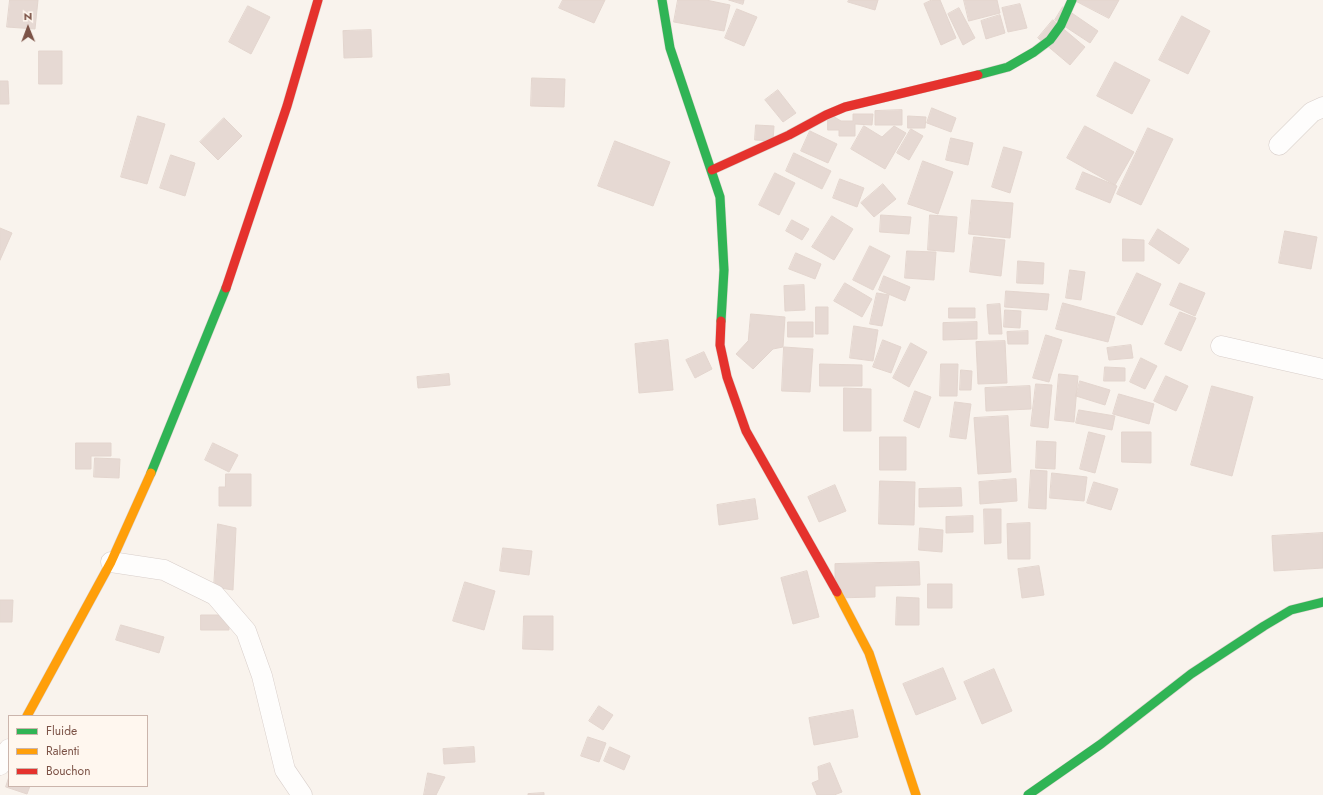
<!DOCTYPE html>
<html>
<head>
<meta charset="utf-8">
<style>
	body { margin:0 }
	#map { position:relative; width:1323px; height:795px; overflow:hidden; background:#f9f3ed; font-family:Jost,sans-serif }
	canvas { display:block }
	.legend { position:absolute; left:8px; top:715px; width:140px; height:72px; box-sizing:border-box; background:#fff7ef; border:1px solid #cbb5ac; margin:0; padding:5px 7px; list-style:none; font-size:12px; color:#7c5347 }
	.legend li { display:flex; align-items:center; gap:8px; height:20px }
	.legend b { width:20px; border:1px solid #cbb5ac }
	.north { position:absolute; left:8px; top:8px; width:40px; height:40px; -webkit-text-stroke:3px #fff7ef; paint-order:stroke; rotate:359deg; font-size:11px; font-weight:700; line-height:16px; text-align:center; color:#7c5347 }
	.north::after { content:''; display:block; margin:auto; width:14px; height:18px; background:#7c5347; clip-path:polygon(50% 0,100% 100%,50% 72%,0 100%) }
</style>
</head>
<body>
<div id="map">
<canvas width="1323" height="795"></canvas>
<ul class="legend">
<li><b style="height:5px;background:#30b455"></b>Fluide</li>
<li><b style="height:5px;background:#ff9f0a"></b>Ralenti</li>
<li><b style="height:5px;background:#e5322d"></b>Bouchon</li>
</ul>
<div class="north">N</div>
</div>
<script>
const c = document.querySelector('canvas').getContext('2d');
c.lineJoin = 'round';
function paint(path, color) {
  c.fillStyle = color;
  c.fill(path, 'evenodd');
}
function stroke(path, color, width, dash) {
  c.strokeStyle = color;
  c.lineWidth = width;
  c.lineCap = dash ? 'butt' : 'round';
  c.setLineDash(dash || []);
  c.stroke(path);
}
const building = new Path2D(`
	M10,0H38L35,29L7,27Z
	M563,0H605L594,23L559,8Z
	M678,0H706L730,5L724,31L674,22Z
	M729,0H744L743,4Z
	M849,0H878L875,10L848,2Z
	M932,0H940L956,38L941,45L924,4Z
	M964,0H997L1000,13L969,21Z
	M1074,0H1119L1109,18Z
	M1020,4L1027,28L1008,32L1002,8Z
	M248,6L270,17L251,54L229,42Z
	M1063,7L1098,31L1090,43L1055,20Z
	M959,8L975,38L963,45L948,14Z
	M737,9L757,17L744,46L725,38Z
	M1000,15L1005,33L986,39L981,21Z
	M1182,16L1210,31L1188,74L1159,60Z
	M1053,20L1085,47L1070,65L1038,38Z
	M371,30L372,57L344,58L343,31Z
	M39,51H62V84H39Z
	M1115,62L1150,80L1132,114L1097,96Z
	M532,78L565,79L564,107L531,106Z
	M0,81H8L9,104H0Z
	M778,90L796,113L783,122L765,100Z
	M932,108L956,118L951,132L927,123Z
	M902,110V125H875V111Z
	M828,113L841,121H853V114H873L872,125L855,124V136H839V130H828Z
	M138,116L165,124L147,184L121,177Z
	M908,116L926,117L925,128H908Z
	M224,118L242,136L218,160L200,142Z
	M756,125L774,126L773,141L755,140Z
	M864,126L882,137L894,126L906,133L885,169L851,149Z
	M1085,126L1134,152L1115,185L1067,158Z
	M1148,128L1173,139L1141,205L1117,194Z
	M911,129L923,136L909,160L897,153Z
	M810,131L837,144L828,163L801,151Z
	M951,138L973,143L968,165L946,160Z
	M615,141L670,162L653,206L598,186Z
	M1004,147L1022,152L1010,193L992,187Z
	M794,153L831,171L822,189L786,171Z
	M171,155L195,163L185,196L160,188Z
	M923,161L953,172L938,214L908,204Z
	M1083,172L1117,186L1110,203L1076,189Z
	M775,173L795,183L779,215L759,205Z
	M840,179L864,188L857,207L833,198Z
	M883,184L896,199L874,217L861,203Z
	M972,200L1013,203L1010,238L969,234Z
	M881,215L911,217L909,234L880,232Z
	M930,215L957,217L954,252L928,250Z
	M832,216L853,229L834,260L812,247Z
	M792,220L809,229L802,240L786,231Z
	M0,228L12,233L0,260Z
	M1158,229L1189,249L1179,264L1149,244Z
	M1285,231L1317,237L1311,269L1279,263Z
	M974,237L1005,240L1001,276L970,272Z
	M1123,239L1144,240V261H1123Z
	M870,246L890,256L873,290L853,280Z
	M907,251L936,252L934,280L905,278Z
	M796,253L821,264L815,279L789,269Z
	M1018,261L1044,263L1043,284L1017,283Z
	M1070,270L1085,272L1081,300L1066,298Z
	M1137,273L1161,284L1142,325L1117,314Z
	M884,276L910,287L905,301L879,290Z
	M845,283L872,299L862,317L834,301Z
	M1180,283L1205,293L1195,316L1170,305Z
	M804,285L805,310L785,311L784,286Z
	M1006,291L1049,294L1047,310L1005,307Z
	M877,293L889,295L882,326L870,324Z
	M1063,303L1115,317L1108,342L1056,329Z
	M1000,304L1002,334H989L987,305Z
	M816,307H828V334H816Z
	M949,308H975V318H949Z
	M1005,310L1021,311L1020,328L1004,327Z
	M1180,312L1196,318L1181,351L1165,344Z
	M751,314L785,317L783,347L773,349L753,369L736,354L748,341Z
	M788,322H813V337H788Z
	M977,322V339L943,340V323Z
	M854,326L878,330L873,361L850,358Z
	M1028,331V344H1008L1007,332Z
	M1046,335L1062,340L1049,382L1033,378Z
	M668,340L673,390L639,393L635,344Z
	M883,340L901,347L891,373L873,367Z
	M1005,341L1007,383L978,384L976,342Z
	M911,343L927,352L909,387L893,378Z
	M1131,345L1133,358L1109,360L1107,348Z
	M784,347L813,349L810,392L782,391Z
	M704,352L712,369L695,378L686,360Z
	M1141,358L1157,366L1145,389L1130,382Z
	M820,364L862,365V386H820Z
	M941,364H958L957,396H940Z
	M1105,367L1125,368V381H1104Z
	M961,370L972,371L971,390H960Z
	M449,374L450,385L418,388L417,377Z
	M1059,374L1078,376L1074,422L1055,420Z
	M1166,376L1188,386L1176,411L1154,401Z
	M1080,381L1110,390L1105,405L1076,396Z
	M1036,384L1052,385L1048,428L1031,426Z
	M1030,386L1031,409L986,411L985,388Z
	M1212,386L1253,397L1232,476L1191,465Z
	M844,388L871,389V431H844Z
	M915,391L931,397L919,428L904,421Z
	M1119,394L1154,404L1149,424L1113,414Z
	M955,402L971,404L966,439L950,437Z
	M1079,410L1115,416L1112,430L1076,423Z
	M1008,416L1011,472L978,474L974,418Z
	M1089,432L1105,436L1095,473L1080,469Z
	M1122,432H1151V463L1122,462Z
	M880,437H906V470H880Z
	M1037,441L1056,442L1055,469L1036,468Z
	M76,443H111V456H91V469H76Z
	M213,443L238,455L229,472L205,460Z
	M95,458L120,459L119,478L94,477Z
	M1031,470L1047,471L1046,509L1029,508Z
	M1052,473L1087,477L1084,501L1050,498Z
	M226,474H251V506H219V487H225Z
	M1016,479L1017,501L980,504L979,482Z
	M880,481L915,482L914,525L879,524Z
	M1094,482L1118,489L1111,510L1087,503Z
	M835,485L846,511L819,522L808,497Z
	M961,488L962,506L919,507V489Z
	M755,499L758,519L719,525L717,505Z
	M984,509H1001V543L985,544Z
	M973,516V532L946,533V517Z
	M1030,523V559H1008L1007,524Z
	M218,524L236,528L233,590L214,587Z
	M920,528L943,530L942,552L919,550Z
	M1323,533V568L1274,571L1272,536Z
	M503,548L532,551L529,575L500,571Z
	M919,562L920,585L875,586V597L835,598V564Z
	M1039,566L1044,595L1022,598L1018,569Z
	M807,571L819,617L793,624L781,578Z
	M465,582L495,591L484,630L453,621Z
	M928,584H952V608H928Z
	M897,597L919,598V625H896Z
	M0,600H13L12,622H0Z
	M201,615H229V630H201Z
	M524,616H553V650L523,649Z
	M121,625L164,637L159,653L116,640Z
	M943,668L956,699L916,715L903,684Z
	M994,669L1012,711L982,724L964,682Z
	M599,706L613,715L603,730L589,721Z
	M853,710L858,737L814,745L809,718Z
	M588,737L606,743L599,762L581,756Z
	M474,747L475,762L444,764L443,749Z
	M610,747L630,756L624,770L604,761Z
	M830,763L842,792L834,795H817L812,783L819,780L818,767Z
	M428,773L445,777L436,795H424Z
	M9,777V786H30L27,794L6,787Z
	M544,793V795H528V794Z`);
const street = new Path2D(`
	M1279,145L1312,112L1323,107
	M1221,346L1323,369
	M111,562L164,570L215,595L246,631L262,676L285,770L302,795
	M0,765L9,749`);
const fast = new Path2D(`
	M662,0L670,48L720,197L724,270L721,321
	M978,75L1008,67L1034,52L1050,40L1061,25L1072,0
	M151,473L226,288
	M1028,795L1101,744L1191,674L1264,626L1291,610L1323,602`);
const slow = new Path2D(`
	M837,592L869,653L916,795
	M27,716L111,562L151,473`);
const jam = new Path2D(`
	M712,170L789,135L826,115L845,107L978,75
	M226,288L287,106L318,0
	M721,321L720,345L727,377L746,431L837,592`);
paint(building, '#e6d9d3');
stroke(building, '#e3d5ce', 1);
stroke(street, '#d8ceca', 21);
stroke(fast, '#dad0ca', 10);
stroke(slow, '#dad0ca', 10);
stroke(jam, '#dad0ca', 10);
stroke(street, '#fefdfc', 20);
stroke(fast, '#30b455', 9);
stroke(slow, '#ff9f0a', 9);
stroke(jam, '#e5322d', 9);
</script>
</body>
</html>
